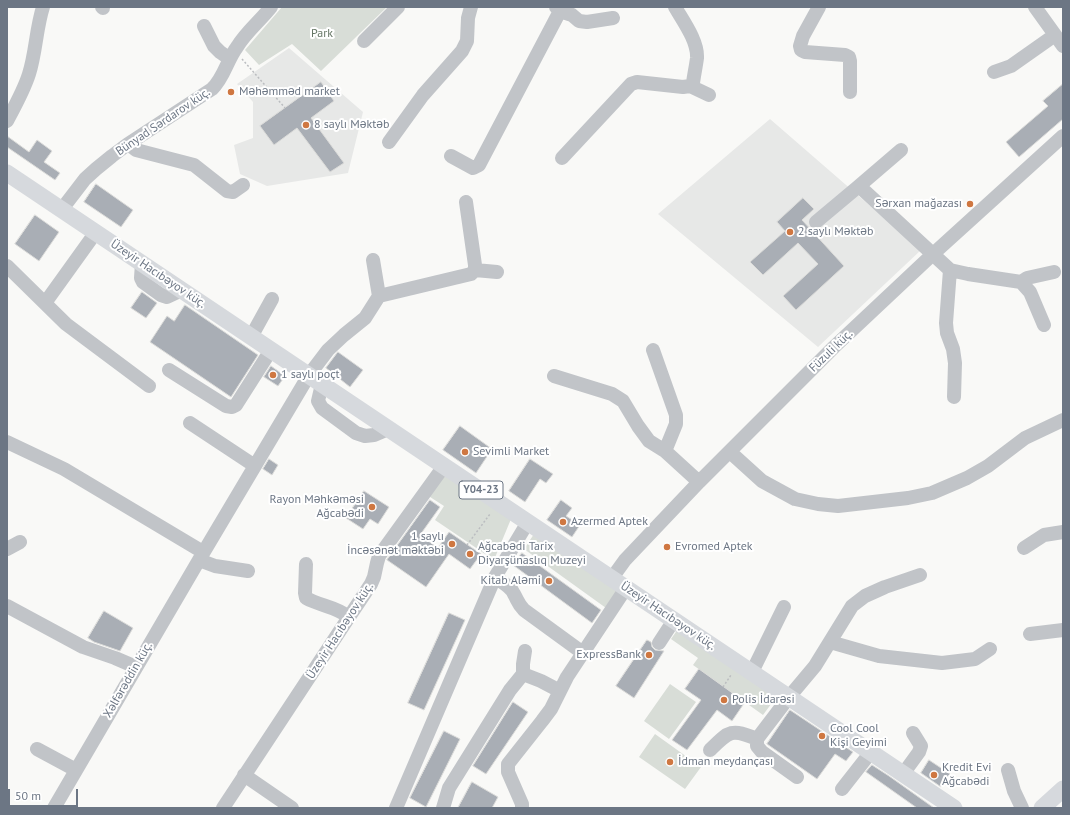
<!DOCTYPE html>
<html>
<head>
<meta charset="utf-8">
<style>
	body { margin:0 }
	#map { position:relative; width:1070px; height:815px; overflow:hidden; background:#f9f9f7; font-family:"PT Sans",sans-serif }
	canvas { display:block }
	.frame { position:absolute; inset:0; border:8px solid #6c7684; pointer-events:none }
	.scale { position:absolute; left:8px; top:789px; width:70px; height:18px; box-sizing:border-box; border:2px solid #6c7684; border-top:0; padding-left:5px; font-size:12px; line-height:14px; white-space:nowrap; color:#6c7684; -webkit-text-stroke:3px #fff; paint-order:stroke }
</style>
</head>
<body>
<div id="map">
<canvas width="1070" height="815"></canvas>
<div class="frame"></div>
<div class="scale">50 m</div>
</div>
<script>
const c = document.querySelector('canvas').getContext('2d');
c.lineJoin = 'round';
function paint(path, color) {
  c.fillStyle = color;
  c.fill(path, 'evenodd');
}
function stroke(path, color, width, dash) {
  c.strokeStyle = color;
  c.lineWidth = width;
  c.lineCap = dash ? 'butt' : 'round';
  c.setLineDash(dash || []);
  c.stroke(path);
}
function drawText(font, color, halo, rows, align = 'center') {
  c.font = font + ' "PT Sans",sans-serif';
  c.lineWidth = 4;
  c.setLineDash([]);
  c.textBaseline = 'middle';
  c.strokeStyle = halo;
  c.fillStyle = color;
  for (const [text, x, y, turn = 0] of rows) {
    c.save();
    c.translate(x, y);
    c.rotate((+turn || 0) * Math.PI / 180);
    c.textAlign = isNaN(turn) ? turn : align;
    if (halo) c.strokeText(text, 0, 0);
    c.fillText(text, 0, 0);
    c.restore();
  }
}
const built = new Path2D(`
	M289,48L363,112L348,173L267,186L240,174L234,145L253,138V102L237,84Z
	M770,119L921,250L818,347L658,214Z`);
const green = new Path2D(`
	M282,7H387L321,71L292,44L259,65L245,50Z
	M442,474L511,519L494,560L435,520L444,506L427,495Z
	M534,534L618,590L606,608L524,549Z
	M678,629L777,696L763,715L693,665L698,658L671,639Z
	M670,684L696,702L669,739L644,721Z
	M655,734L701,767L685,789L639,757Z`);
const building = new Path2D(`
	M321,82L334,101L311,118L344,163L330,172L297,128L274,145L260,126Z
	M1063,84V119L1019,157L1006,142L1048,106L1043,101Z
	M7,136L29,152L37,140L52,151L44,162L60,173L55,180L7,147Z
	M96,184L133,210L121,227L84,202Z
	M803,198L814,209L802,220L844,266L796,310L783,296L818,264L798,243L763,275L750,262L785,231L777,222Z
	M35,215L59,232L39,261L15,244Z
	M142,292L157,303L146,318L131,308Z
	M185,305L258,355L231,397L150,342L167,316L174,321Z
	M338,352L363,370L350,387L326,368Z
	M271,366L285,376L278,386L264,377Z
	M460,426L492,449L476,473L443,450Z
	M269,459L278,465L272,475L263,469Z
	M530,459L553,474L546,483L540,479L525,502L509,491Z
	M364,491L389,507L378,524L370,519L363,529L346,518Z
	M430,500L440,507L420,535L438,548L449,532L481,554L470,569L449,554L426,587L387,560Z
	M561,500L572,508L566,516L580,525L572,537L547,520Z
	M522,553L601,610L592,623L513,565Z
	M104,611L133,628L120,651L94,642L88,638Z
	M449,613L465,620L424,710L408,703Z
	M647,640L651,642L652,647L655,650L664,651L634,698L616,686Z
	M699,669L745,702L732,721L717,710L687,750L672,740L701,700L685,689Z
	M513,702L528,712L486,774L473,766Z
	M790,710L853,752L846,761L835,754L817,779L767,744Z
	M444,731L460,739L426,807L410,798Z
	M929,760L950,774L941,787L921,773Z
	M872,765L889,776L934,808H917L866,772Z
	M472,782L498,797L492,808H458Z`);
const path = new Path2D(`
	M242,59L285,108
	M467,545L490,514
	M723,687L731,675`);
const minor = new Path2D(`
	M102,7L103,8
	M556,7L560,11L572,15L579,21L587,22L613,18
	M819,7L803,36L800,46L801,50L805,52L845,55L849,57L850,61V92
	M1035,7L1063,46
	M204,26L214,46L220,52L230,59
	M364,41L398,7
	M994,72L1011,66L1055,35
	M690,86L709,95
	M7,121C15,106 24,90 29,74C36,52 36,29 43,7
	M389,142L423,95L462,51L467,41L468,18L471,7
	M128,144L136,150L194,165L227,191L233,192L243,185
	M901,150L859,186L950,270L968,274L1021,282L1027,278L1054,272
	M451,156L473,168L479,165L560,11
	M562,158L631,84L637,82L683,87L690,86L693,83C694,75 696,66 697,58C698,41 683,21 675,7
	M62,209L85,179L96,169L112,156L128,144L212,89C224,78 227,60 237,47C246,32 260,21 271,7
	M816,222L859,186
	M373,260L379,296
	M142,263L141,278L143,282L161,295L167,297L182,290
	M7,266L66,324L149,386
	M475,270L497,272
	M950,270L946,323L947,333L953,349L955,363L954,397
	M1021,282L1030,292L1044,325
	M45,303L96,232
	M251,337L272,299
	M653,350L676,415V424L665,451
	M169,370L226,406L232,407L236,405L271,350
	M554,376L612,394L623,401L638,426L649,441L665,451L699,482
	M322,384L318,401L322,408L356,433L365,436L374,435L388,429
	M190,423L255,466
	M7,442L64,469L203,552
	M730,452L762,481L795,499L818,504L838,506L908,498L932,493L967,478L988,466L1025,438L1063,420
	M1024,548L1044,535L1063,532
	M7,549L20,542
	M199,560L215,566L248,571
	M306,564L305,593L306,598C320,606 335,606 349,617
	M495,577C501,582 511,586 514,594C518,601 518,604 524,610L583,653
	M612,578L625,560L699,482L834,347L933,254L1063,136
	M7,606L83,647L115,658L136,667
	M1030,634L1063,630
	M830,642L879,656L942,663L975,659L990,649
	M659,643L674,620
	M752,672L784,607
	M523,674V664L525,651
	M37,749L76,770
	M710,750C729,731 731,728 757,739
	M1008,770L1014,791L1022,808
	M903,774L919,752L921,746L913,733
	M244,775L292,808
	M797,777L762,752L757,746V739L789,697L815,666L852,606L865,596L885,587L920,575
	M842,789L871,752
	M54,808L199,560L309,375L328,350L344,335L365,318L379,296L471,274L475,270V265L466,202
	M223,808L349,617L371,584L374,577L377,563L379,556L444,466
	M396,808L495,577L528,522
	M443,808L449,788L510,690L523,674L541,681L560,691
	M522,808V804L508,772V764L542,721L551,709L567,677L626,588`);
const major = new Path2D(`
	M7,173L954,808
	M1042,808L1063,789`);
const markers = [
	[231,92,4,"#cf7741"],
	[306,125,4,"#cf7741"],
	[970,204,4,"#cf7741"],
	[790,232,4,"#cf7741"],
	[273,375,4,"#cf7741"],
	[465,452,4,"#cf7741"],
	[372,507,4,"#cf7741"],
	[563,522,4,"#cf7741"],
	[452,544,4,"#cf7741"],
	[667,547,4,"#cf7741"],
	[470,554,4,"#cf7741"],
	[549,581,4,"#cf7741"],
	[649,655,4,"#cf7741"],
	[724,700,4,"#cf7741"],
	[822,736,4,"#cf7741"],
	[670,762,4,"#cf7741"],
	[934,775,4,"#cf7741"]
];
const shields = [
	[481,490,44]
];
const shieldNames = [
	["Y04-23",481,490]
];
const parkNames = [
	["Park",322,34]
];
const poiNames = [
	["Məhəmməd market",239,92],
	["8 saylı Məktəb",314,125],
	["Sərxan mağazası",962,204,"right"],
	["2 saylı Məktəb",798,232],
	["1 saylı poçt",281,375],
	["Sevimli Market",473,452],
	["Rayon Məhkəməsi",364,500,"right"],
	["Ağcabədi",364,514,"right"],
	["Azermed Aptek",571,522],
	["1 saylı",444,537,"right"],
	["İncəsənət məktəbi",444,551,"right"],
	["Ağcabədi Tarix",478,547],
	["Diyarşünaslıq Muzeyi",478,561],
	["Evromed Aptek",675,547],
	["Kitab Aləmi",541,581,"right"],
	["ExpressBank",641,655,"right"],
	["Polis İdarəsi",732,700],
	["Cool Cool",830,729],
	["Kişi Geyimi",830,743],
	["İdman meydançası",678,762],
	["Kredit Evi",942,768],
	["Ağcabədi",942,782]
];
const streetNames = [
	["Bünyad Sərdarov küç.",163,122,-34],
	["Üzeyir Hacıbəyov küç.",158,274,34],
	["Füzuli küç.",831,351,-44],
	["Üzeyir Hacıbəyov küç.",668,616,34],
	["Üzeyir Hacıbəyov küç.",340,631,-57],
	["Xəlfərəddin küç.",128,680,-60]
];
paint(built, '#e7e8e7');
paint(green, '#d8ddd7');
paint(building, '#a9aeb5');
stroke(building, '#dbdbd9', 1);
stroke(path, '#bbbdc0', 1.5, [2, 2]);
stroke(minor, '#c1c4c8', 14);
stroke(major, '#d6d9dd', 17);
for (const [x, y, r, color] of markers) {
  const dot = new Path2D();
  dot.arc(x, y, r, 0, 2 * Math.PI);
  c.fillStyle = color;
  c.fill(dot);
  stroke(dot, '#fff', 1.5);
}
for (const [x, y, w] of shields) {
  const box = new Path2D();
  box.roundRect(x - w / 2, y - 9, w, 18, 3);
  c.fillStyle = '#fff';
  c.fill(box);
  stroke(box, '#6c7684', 1);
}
drawText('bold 11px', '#6c7684', null, shieldNames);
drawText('12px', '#676', '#fff', parkNames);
drawText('12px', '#6c7684', '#fff', poiNames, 'left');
drawText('12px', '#6c7684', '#fff', streetNames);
</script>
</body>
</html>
